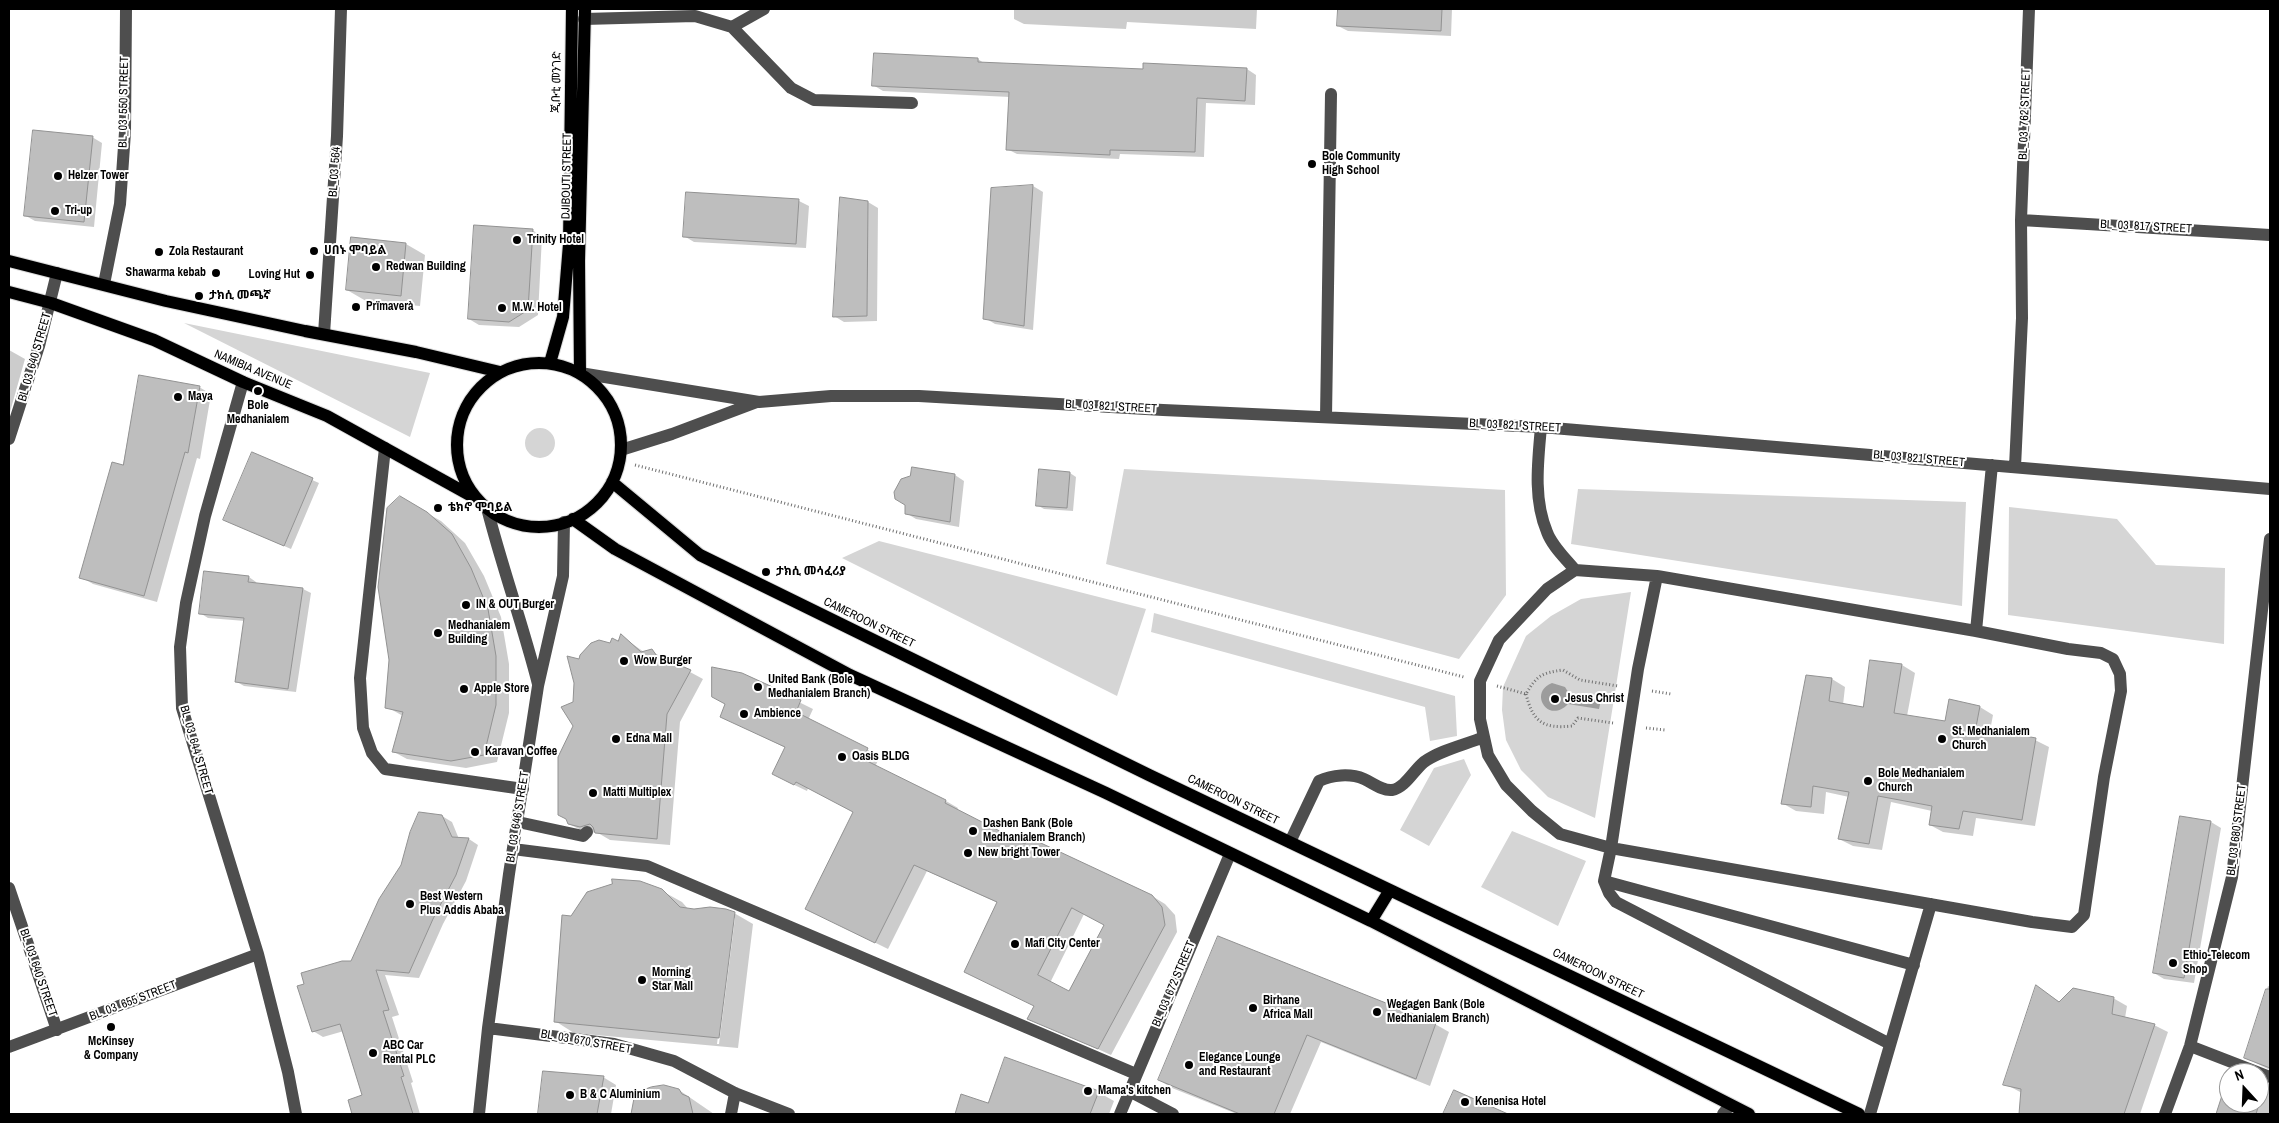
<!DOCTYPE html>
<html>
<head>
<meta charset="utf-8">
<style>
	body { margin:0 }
	#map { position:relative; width:2279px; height:1123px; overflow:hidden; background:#fff; font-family:"Archivo Narrow",sans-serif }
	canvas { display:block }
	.frame { position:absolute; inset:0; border:10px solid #000; pointer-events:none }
	.north { position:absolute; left:2219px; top:1063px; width:50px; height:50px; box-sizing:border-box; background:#fff; border:1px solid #999; border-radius:50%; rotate:340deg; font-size:14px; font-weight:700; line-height:20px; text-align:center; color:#000 }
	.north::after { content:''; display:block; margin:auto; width:18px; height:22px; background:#000; clip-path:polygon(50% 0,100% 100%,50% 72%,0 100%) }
</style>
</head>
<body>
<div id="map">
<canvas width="2279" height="1123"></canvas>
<div class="frame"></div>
<div class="north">N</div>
</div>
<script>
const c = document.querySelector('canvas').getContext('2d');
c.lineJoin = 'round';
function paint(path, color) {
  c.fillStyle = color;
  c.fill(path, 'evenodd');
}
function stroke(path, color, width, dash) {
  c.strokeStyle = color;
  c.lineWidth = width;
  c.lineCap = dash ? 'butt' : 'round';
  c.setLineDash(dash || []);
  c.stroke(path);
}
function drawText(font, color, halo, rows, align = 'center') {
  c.font = font + ' "Archivo Narrow","Noto Sans Ethiopic",sans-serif';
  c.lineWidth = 4;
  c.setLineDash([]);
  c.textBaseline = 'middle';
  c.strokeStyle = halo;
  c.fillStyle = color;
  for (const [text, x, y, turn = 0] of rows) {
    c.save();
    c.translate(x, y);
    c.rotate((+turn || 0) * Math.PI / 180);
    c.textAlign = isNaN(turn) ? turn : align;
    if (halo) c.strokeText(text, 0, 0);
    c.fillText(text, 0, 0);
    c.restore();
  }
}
const green = new Path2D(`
	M184,323L430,373L410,437Z
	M525 443a15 15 0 1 1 30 0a15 15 0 1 1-30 0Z
	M1124,469L1505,490L1506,595L1459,659L1106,564Z
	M1578,489L1966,502L1962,606L1571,544Z
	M2009,507L2117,519L2156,565L2225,568L2224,644L2008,615Z
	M879,541L1146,609L1117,696L842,558Z
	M1631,592L1595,818L1548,797L1521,770L1506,740L1502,710L1503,687L1526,636L1551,616L1581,599Z
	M1154,613L1455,696L1457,736L1430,741L1425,707L1151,632Z
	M1464,759L1471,775L1429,846L1400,830L1434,768Z
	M1512,831L1586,861L1558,926L1481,887Z`);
const water = new Path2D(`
	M1552,683L1565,687L1570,695L1601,700L1599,709L1568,704C1548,725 1528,692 1552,683Z`);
const shadow = new Path2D(`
	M1014,9H1257L1256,29L1127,22L1126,29L1024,24L1014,19Z
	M1339,9H1452L1451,36L1348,31L1338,26Z
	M978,59L985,64L1144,70L1247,69L1256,75L1255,105L1206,103L1204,157L1120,154L1119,159L1017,154L1007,149L1010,97L883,91L873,85Z
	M92,137L102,143L94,227L35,221L26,216Z
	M1033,186L1043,192L1033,330L995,324L985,318Z
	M799,201L809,206L806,248L694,242L684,236Z
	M868,202L878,208L877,321L844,322L834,316Z
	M532,230L542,236L538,315L519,327L479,325L469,319Z
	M352,239L406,244L425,255L420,306L366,301L347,290Z
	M9,350L25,359L10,412H9Z
	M199,387L211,394L200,459L197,458L157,602L93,584L81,577L124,466Z
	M253,454L319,483L291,549L231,523Z
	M1070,473L1076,477L1073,511L1044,509L1037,505Z
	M955,475L964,481L959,527L916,519L906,513V504Z
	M400,498L441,521L465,543L484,576L501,617L509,664V713L497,762L466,768L407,759L394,752L403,716L387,707Z
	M249,577L256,582V584L303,589L311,593L296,692L244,686L237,682L245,621L208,618L200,613Z
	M621,636L644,652L651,651L665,659L669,664L690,672L703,679L680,722L670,845L610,840L598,833L583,831L569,824L574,703L580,661L618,642Z
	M1902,665L1915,673L1907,716L1946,723L1950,701L1980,707L1993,715L1990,731L2035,740L2049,747L2035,826L1976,818L1973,836L1943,832L1930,825L1932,811L1891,802L1882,850L1853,846L1839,839L1849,797L1826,792L1824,814L1796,811L1782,803L1807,676L1832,679L1845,687L1843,705L1864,709Z
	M742,674L813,709L808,720L880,756L875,767L946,801L958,808L957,810L1025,845L1152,896L1165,904L1175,915L1177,932L1111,1055L1029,1018L1035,1006L998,903L927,871L888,949L819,915L854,812L808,788L807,791L786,781V748L722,717ZM1084,914L1105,925L1070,992L1050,983Z
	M442,816L452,822L459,839H469L478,845L466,881L443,924L419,978L385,975L399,1015L392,1017L413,1082L411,1083L420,1114H353L349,1100L364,1096L344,1031L323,1037L313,1031L352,963Z
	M2211,822L2221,828L2194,983L2164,979L2154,973Z
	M614,885L662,891L682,902L689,910L734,913L753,924L738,1048L574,1033L555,1021L572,918ZM733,918H735L719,1044H717Z
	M1219,937L1435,1024L1449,1032L1430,1086L1321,1042L1290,1114H1237L1172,1088L1159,1080Z
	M2268,986L2270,987V1070L2246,1058Z
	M2037,987L2061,1003L2113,998L2127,1006L2125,1018L2154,1025L2168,1032L2140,1114H2021L2022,1093L2005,1084Z
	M544,1072L603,1077L616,1085L611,1114H539Z
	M2259,1083L2270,1088V1114H2218L2227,1085L2229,1086V1103H2259Z
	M679,1090L714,1114H632L636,1094Z
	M1098,1092L1114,1101L1109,1114H956L962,1096L989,1105Z
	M1455,1092L1505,1114H1445Z`);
const building = new Path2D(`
	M1338,9H1442L1441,31L1337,26Z
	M874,53L978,58V62L1143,69V63L1247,68L1245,101L1197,98L1195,152L1110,150V155L1006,150L1009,92L872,86Z
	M33,130L93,136L84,222L24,216Z
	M1033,185L1024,326L983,319L991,188Z
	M686,192L799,199L796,244L683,237Z
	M840,197L868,201L867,316L833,317Z
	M474,225L533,229L528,310L509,322L468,319Z
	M351,237L406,243L401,296L346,290Z
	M139,375L200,386L188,453L185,452L144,596L79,578L112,462L123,465Z
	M252,452L313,478L284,546L223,520Z
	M912,467L955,474L950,522L905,514V505L895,499L894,492L901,479L910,476Z
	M1039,469L1070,472L1067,508L1036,506Z
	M400,496L427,512L452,534L471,568L488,609L496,656V705L484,755L451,761L392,752L403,712L385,708L389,660L378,587L387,508Z
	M204,571L249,576L248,582L303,588L288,689L235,682L244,618L199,614Z
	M621,634L641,652L652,649L661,662L677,664L691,670L667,714L657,839L595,833L593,827L590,824L580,827L568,824L566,819L558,815V757L573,726L561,707L573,702L574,683L567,656L579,659L580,655L591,643L599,640L610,643L612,638L618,641Z
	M1870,660L1902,664L1894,713L1945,721L1949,699L1980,706L1976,727L2036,738L2022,820L1963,811L1959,829L1929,825L1932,806L1878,796L1869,844L1838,839L1849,792L1813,786L1811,807L1781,804L1806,675L1832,678L1829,701L1863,707Z
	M712,667L742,673L801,700L796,712L868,748L863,759L946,800L945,803L1025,844L1028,837L1152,895L1162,907L1165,925L1098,1049L1027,1019L1034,1006L964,972L997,902L914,865L875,943L805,909L853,812L796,782L794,785L772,774L785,747L720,717L725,704L712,697ZM1072,908L1104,925L1069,991L1038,975Z
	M419,812L442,815L452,837L469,838L456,875L433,919L409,973L376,970L389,1010L383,1011L404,1076L401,1077L413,1114H352L348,1100L362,1095L340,1024L312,1032L297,986L304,984L301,973L342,961H351L379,899L401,865L410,832Z
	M2180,816L2211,821L2184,978L2153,973Z
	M612,879L640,881L662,889L680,907L694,909L710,907L726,909L735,912L719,1038L554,1022L562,915L571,916L587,892L612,884Z
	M1218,936L1436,1023L1416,1079L1307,1035L1274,1114H1240L1158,1080Z
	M2036,985L2059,1002L2073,988L2114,997L2112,1014L2155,1024L2124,1114H2019L2021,1089L2003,1085Z
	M2266,989H2270V1068L2244,1058Z
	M1005,1057L1099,1091L1090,1114H955L961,1094L988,1103Z
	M543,1071L604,1076L597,1114H538Z
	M2259,1081L2265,1084L2256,1114H2216L2226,1083L2229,1085V1103H2259Z
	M664,1085L679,1089L682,1094L689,1097L693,1114H631L635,1093L651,1087Z
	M1454,1090L1508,1114H1443Z`);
const path = new Path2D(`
	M635,465L1464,677
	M1497,686L1526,694C1537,675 1542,673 1563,670L1580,680L1618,686
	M1652,691L1671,694
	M1526,694C1533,722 1543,729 1572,726L1578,718L1613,723
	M1646,728L1665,730`);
const minor = new Path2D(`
	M584,19L695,16L732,27L791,88L814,100L912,103
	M732,27L764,9
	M2021,220L2270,235
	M104,284L120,204L125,132L126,9
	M324,334L337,136L341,9
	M580,373L759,402L831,396H919L1163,410L1541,427L2270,489
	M243,382L205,516L186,603L180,647L182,708L258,954L288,1072L296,1114
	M1326,417L1331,94
	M1541,427C1538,461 1533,499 1547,532C1552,546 1566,559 1575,570
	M9,439L39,346L57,273
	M385,448L360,678L363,728L372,753L385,769L523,789
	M621,450L672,434L757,402
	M2015,467L2022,318L2021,220L2029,9
	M487,508C502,567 523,625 538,684
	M1575,570L1657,576L1976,631L2068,649L2101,653L2113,659L2120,674L2121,691L2104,777L2084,915L2072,927L2032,922L1611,848L1560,834L1532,811L1506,785L1488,755L1480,719V681L1499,640L1547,589Z
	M1657,576L1638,669L1611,848L1604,881L1609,893L1616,902L1890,1044
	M1976,631L1992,465
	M518,822L583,836L587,832
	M1290,842L1319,781C1332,775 1350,773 1364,779C1373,783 1382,791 1392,790C1405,788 1414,770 1424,762C1441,750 1464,745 1484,737
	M513,849L647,866L1136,1074
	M1604,881L1914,965
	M9,888L57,1030
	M488,1028L614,1044L674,1061L735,1093L789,1114
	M2190,1046L2270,1077
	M9,1047L258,954
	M1129,1091L1173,1114
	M479,1114L488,1028L509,874L538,686L563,576L564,522
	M731,1114L735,1093
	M1120,1114L1230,854
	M1723,1114L1730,1105
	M1870,1114L1931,904
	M2165,1114L2190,1046L2232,877L2270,539`);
const major = new Path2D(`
	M9,261L166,301L305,331L416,352L500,372
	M9,292L51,303L154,340L243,382L327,416L475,498
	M550,363L563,317L569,244L572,9
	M457 445a82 82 0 1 1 164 0a82 82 0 1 1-164 0Z
	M580,373L579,261L585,9
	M612,482L700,555L1149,775L1859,1114
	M573,519L615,549L850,675L1106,793L1371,921L1749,1114
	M1371,921L1390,890`);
const markers = [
	[1312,164,5,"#000"],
	[58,176,5,"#000"],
	[55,211,5,"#000"],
	[517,240,5,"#000"],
	[314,251,5,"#000"],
	[159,252,5,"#000"],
	[376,267,5,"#000"],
	[216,273,5,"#000"],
	[310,275,5,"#000"],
	[199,296,5,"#000"],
	[356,307,5,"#000"],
	[502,308,5,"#000"],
	[258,391,5,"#000"],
	[178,397,5,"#000"],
	[438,508,5,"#000"],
	[766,572,5,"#000"],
	[466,605,5,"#000"],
	[438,633,5,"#000"],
	[624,661,5,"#000"],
	[758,687,5,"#000"],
	[464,689,5,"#000"],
	[1555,699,5,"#000"],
	[744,714,5,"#000"],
	[616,739,5,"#000"],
	[1942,739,5,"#000"],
	[475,752,5,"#000"],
	[842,757,5,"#000"],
	[1868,781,5,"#000"],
	[593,793,5,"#000"],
	[973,831,5,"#000"],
	[968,853,5,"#000"],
	[410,904,5,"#000"],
	[1015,944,5,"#000"],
	[2173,963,5,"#000"],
	[642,980,5,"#000"],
	[1253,1008,5,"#000"],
	[1377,1012,5,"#000"],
	[111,1027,5,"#000"],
	[373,1053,5,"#000"],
	[1189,1065,5,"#000"],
	[1088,1091,5,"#000"],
	[570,1095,5,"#000"],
	[1465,1102,5,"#000"]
];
const streetNames = [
	["ጂቡቲ መንገድ",557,82,-89],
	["BL_03_550 STREET",124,102,-89],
	["BL_03_762 STREET",2025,114,-88],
	["BL_03_564",335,172,-86],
	["DJIBOUTI STREET",567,176,-89],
	["BL_03_817 STREET",2146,227,3],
	["BL_03_640 STREET",35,357,-74],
	["NAMIBIA AVENUE",253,370,23],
	["BL_03_821 STREET",1111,407,3],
	["BL_03_821 STREET",1515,426,3],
	["BL_03_821 STREET",1919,459,5],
	["CAMEROON STREET",869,623,26],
	["BL_03_644 STREET",196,750,74],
	["CAMEROON STREET",1233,800,26],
	["BL_03_646 STREET",518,817,-81],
	["BL_03_680 STREET",2237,830,-83],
	["BL_03_640 STREET",38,973,71],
	["CAMEROON STREET",1598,974,26],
	["BL_03_672 STREET",1174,984,-67],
	["BL_03_655 STREET",133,1001,-21],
	["BL_03_670 STREET",586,1042,10]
];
const poiNames = [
	["Bole Community",1322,157],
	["High School",1322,171],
	["Helzer Tower",68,176],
	["Tri-up",65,211],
	["Trinity Hotel",527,240],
	["ሀበኑ ሞባይል",324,251],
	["Zola Restaurant",169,252],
	["Redwan Building",386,267],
	["Shawarma kebab",206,273,"right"],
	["Loving Hut",300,275,"right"],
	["ታክሲ መጫኛ",209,296],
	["Prïmaverà",366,307],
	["M.W. Hotel",512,308],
	["Maya",188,397],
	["Bole",258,406,"center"],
	["Medhanialem",258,420,"center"],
	["ቴክኖ ሞባይል",448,508],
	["ታክሲ መሳፈሪያ",776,572],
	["IN & OUT Burger",476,605],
	["Medhanialem",448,626],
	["Building",448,640],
	["Wow Burger",634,661],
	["United Bank (Bole",768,680],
	["Medhanialem Branch)",768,694],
	["Apple Store",474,689],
	["Jesus Christ",1565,699],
	["Ambience",754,714],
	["St. Medhanialem",1952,732],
	["Church",1952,746],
	["Edna Mall",626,739],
	["Karavan Coffee",485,752],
	["Oasis BLDG",852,757],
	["Bole Medhanialem",1878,774],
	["Church",1878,788],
	["Matti Multiplex",603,793],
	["Dashen Bank (Bole",983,824],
	["Medhanialem Branch)",983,838],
	["New bright Tower",978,853],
	["Best Western",420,897],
	["Plus Addis Ababa",420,911],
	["Mafi City Center",1025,944],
	["Ethio-Telecom",2183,956],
	["Shop",2183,970],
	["Morning",652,973],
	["Star Mall",652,987],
	["Birhane",1263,1001],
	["Africa Mall",1263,1015],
	["Wegagen Bank (Bole",1387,1005],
	["Medhanialem Branch)",1387,1019],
	["McKinsey",111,1042,"center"],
	["& Company",111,1056,"center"],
	["ABC Car",383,1046],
	["Rental PLC",383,1060],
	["Elegance Lounge",1199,1058],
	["and Restaurant",1199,1072],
	["Mama's kitchen",1098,1091],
	["B & C Aluminium",580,1095],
	["Kenenisa Hotel",1475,1102]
];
paint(green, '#d5d5d5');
paint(water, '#9c9c9c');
paint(shadow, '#0003');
paint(building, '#bebebe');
stroke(building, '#929292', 1);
stroke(major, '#dbdbdb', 14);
stroke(path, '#707070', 3, [1, 2.5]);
stroke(minor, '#4e4e4e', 12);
stroke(major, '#000', 12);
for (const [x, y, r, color] of markers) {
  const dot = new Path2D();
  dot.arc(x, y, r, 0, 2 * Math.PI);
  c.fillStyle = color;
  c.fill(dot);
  stroke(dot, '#fff', 2);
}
drawText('12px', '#000', '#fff', streetNames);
drawText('bold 12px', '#000', '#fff', poiNames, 'left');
</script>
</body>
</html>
